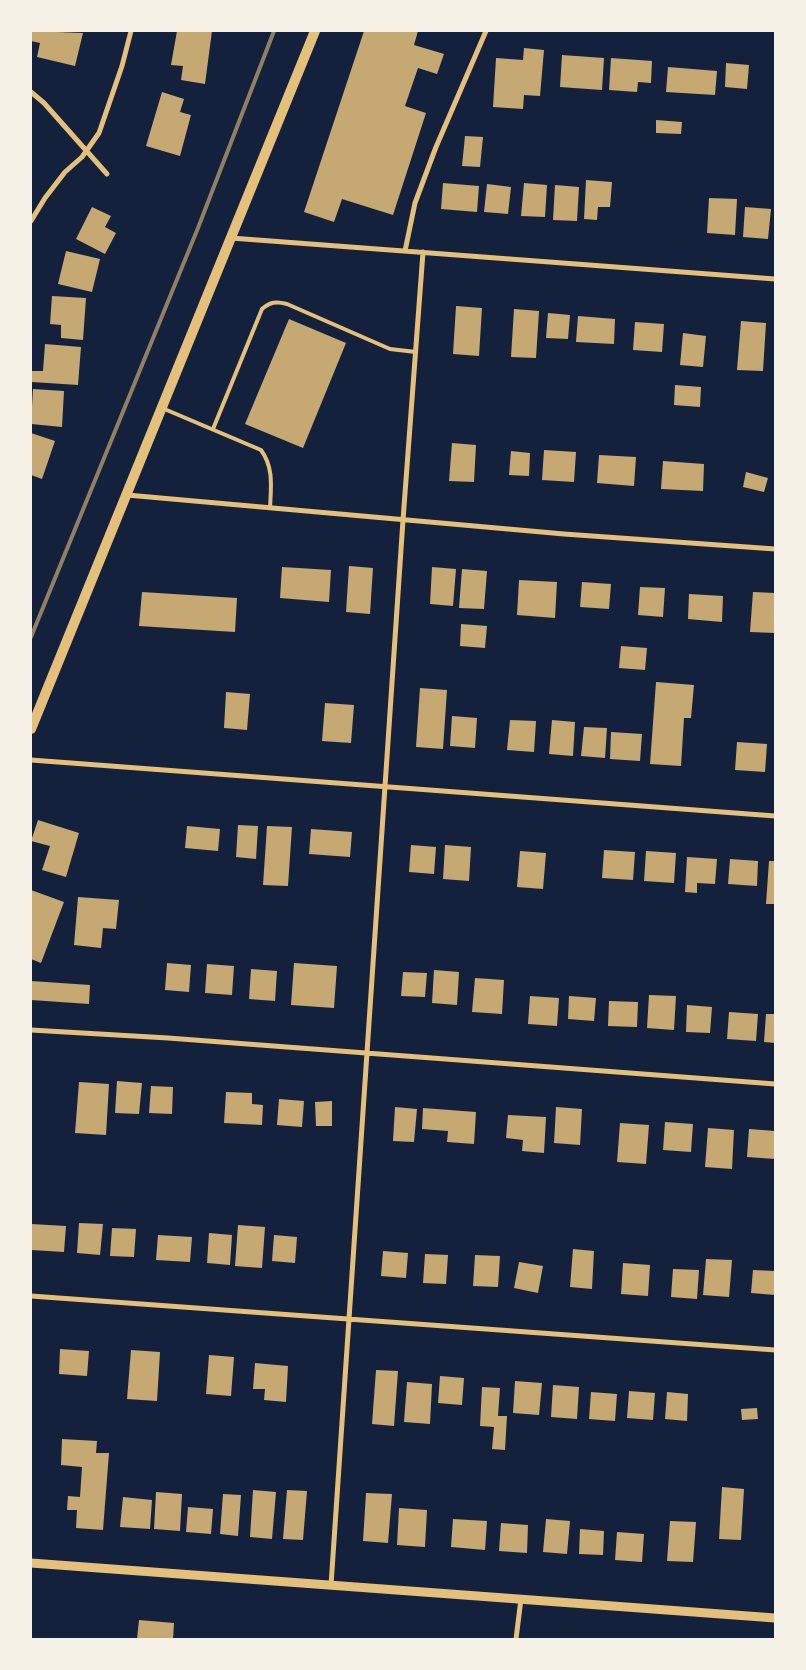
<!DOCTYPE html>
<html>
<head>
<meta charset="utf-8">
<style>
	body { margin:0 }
	#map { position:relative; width:806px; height:1670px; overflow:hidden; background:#14213d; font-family:"Exo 2",sans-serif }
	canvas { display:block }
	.frame { position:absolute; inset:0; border:32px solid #f6f1e7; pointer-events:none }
</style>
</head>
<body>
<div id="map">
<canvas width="806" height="1670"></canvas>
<div class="frame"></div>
</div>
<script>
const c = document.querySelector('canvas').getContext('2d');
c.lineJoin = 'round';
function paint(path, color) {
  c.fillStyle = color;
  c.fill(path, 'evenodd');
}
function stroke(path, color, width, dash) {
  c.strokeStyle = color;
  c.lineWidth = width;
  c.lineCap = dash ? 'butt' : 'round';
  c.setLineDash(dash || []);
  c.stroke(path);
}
const building = new Path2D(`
	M31,31L83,33L75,66L37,57L40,43L31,41Z
	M177,31H212L205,84L181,80L183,66L171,65Z
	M364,31H418L414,45L444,54L437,74L418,68L405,106L426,113L393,215L342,199L334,222L304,212Z
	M524,48L544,50L540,96L524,95L523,109L493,107L496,58L523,60Z
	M562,55L604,58L602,90L560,87Z
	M611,58L652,61L651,83L638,82L637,92L609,90Z
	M726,63L749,65L747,89L725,87Z
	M668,67L717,71L715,95L666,92Z
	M162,92L184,99L180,112L191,115L180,156L146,146Z
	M656,120L682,122L681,134L656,133Z
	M465,136L483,137L480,167L462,166Z
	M586,180L612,182L610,207H598L597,220L584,219Z
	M443,183L479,186L477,212L441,209Z
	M524,183L547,185L545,217L521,216Z
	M487,184L511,187L508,214L484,212Z
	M555,185L579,187L577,221L553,220Z
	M709,198L737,199L735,235L707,233Z
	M92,207L111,216L105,227L116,233L105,254L76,239Z
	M745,207L771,209L768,239L743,237Z
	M66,251L100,259L92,292L58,284Z
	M52,296L86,298L83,340L61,338V325L50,324Z
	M456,306L482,308L479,356L453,354Z
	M514,309L539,311L536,358L511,357Z
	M548,313L570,315L568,339L546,338Z
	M578,316L615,319L614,344L576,342Z
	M289,319L346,343L303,448L245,424Z
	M741,321L766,323L763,371L737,370Z
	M635,322L664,324L662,352L633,350Z
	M683,333L706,336L703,367L680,365Z
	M45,344L81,347L78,385L32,382V371H43Z
	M675,385L701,387L700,407L674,405Z
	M33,389L64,391L62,427L31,424Z
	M31,433L55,441L42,479L31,475Z
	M452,443L476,445L474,482L449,481Z
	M544,450L576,452L574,482L542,480Z
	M511,451L530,453L529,476L509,475Z
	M599,455L636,457L634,486L597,483Z
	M663,461L704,464L703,491L661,489Z
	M746,472L768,478L764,492L743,487Z
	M349,566L373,568L370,614L346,612Z
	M282,567L331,570L329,602L280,598Z
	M432,567L456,569L453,606L430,604Z
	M462,569L487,571L484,609L459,608Z
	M519,580L557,582L555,618L517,615Z
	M582,582L611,584L609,609L580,607Z
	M640,587L665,588L663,617L638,615Z
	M142,592L237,598L235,632L139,626Z
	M753,592L775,593V633L750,632Z
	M689,594L723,596L722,622L688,619Z
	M461,624L487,626L485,648L460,646Z
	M621,646L647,648L645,670L619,668Z
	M656,682L694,685L691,718H684L681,766L650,764Z
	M420,688L447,690L443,749L416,747Z
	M226,692L250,694L247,730L224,728Z
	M325,703L354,705L351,743L322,741Z
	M452,716L477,718L475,748L450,746Z
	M510,720L536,721L534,752L507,750Z
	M552,720L575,722L573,756L549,754Z
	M584,727L607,728L605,758L581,756Z
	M611,732L642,734L640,761L610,759Z
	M737,742L767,744L765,772L735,770Z
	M38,820L79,833L66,877L42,870L50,846L31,841Z
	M238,825L258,826L256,859L236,857Z
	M187,826L220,829L218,851L185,848Z
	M267,826L292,827L288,886L263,885Z
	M311,829L352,832L350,857L309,854Z
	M411,845L436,847L434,874L409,872Z
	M445,845L471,847L469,881L443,879Z
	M604,850L635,852L633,880L602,878Z
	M520,851L546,853L543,889L517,887Z
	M646,851L676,853L674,883L644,881Z
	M687,857L717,859L715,884L697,883V893L685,892Z
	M730,859L758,861L757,886L728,884Z
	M769,861H775V904H766Z
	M31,890L64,902L41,963L31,959Z
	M78,897L119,900L116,929L103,928L101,948L74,945Z
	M167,963L191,965L189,992L165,990Z
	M294,963L337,966L334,1008L291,1005Z
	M207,964L234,966L232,995L205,993Z
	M251,969L277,971L275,1001L249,999Z
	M434,970L459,972L457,1005L432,1003Z
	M403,972L427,973L425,997L401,996Z
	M475,978L504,980L502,1014L472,1012Z
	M31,981L90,985L89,1004L31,1000Z
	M649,995L676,996L674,1030L647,1028Z
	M530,996L559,998L557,1026L528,1024Z
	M569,996L596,998L594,1021L568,1019Z
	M609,1001L638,1002L637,1027L608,1026Z
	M687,1005L712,1007L710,1033L686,1032Z
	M729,1012L758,1014L756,1041L727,1039Z
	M766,1014H775V1043L764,1042Z
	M117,1081L142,1083L139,1114L115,1113Z
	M79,1082L109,1084L106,1135L75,1133Z
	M151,1086L173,1087L172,1114L149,1113Z
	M226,1092L252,1093V1104L263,1105L262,1125L224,1123Z
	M279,1099L304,1101L302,1127L277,1125Z
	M332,1101V1126H316L315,1102Z
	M395,1107L417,1109L414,1142L393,1141Z
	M556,1107L582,1109L580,1145L554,1143Z
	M423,1108L476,1112L474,1144L447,1142L448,1131L422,1129Z
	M508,1115L546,1117L544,1153L522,1151L523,1140L506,1138Z
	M665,1122L693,1124L691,1152L663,1150Z
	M620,1123L649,1125L646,1164L617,1162Z
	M708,1128L734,1130L732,1169L705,1167Z
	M749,1129L775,1131V1159L747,1157Z
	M79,1223L103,1224L100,1255L77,1253Z
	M31,1224L66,1226L64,1252L31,1250Z
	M238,1225L265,1227L262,1268L235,1266Z
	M112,1228L136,1229L134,1257L110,1256Z
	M209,1233L232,1235L230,1265L207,1263Z
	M158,1235L192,1237L190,1262L156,1260Z
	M274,1235L297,1237L295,1263L272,1261Z
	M573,1249L594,1251L592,1289L570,1287Z
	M383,1251L408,1253L406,1278L381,1276Z
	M425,1254L448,1255L446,1284L423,1283Z
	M475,1255L500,1256L498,1287L473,1286Z
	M706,1259L732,1260L729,1297L703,1295Z
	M519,1262L543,1266L538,1293L514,1288Z
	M623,1263L650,1265L648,1296L621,1294Z
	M673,1269L699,1270L697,1299L671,1297Z
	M753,1270L775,1271V1295L751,1293Z
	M60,1349L89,1351L87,1376L59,1374Z
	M131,1350L160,1352L157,1401L127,1399Z
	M209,1355L234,1357L231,1396L206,1394Z
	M255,1363L288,1366L286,1402L264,1400L265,1389H253Z
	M376,1370L398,1371L394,1426L372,1424Z
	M440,1376L464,1378L462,1405L438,1403Z
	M515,1381L542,1383L539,1415L513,1413Z
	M407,1382L432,1384L430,1424L404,1422Z
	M553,1385L579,1387L577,1419L551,1417Z
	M482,1387L500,1388L498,1416H507L505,1450L492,1449L494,1427L480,1426Z
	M629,1391L655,1393L653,1420L627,1418Z
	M591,1392L617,1394L615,1421L589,1419Z
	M667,1392L688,1394L687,1421L665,1419Z
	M757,1408L758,1419L742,1420L741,1409Z
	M62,1439L97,1441L96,1453H109L103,1530L76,1528L77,1510H67L68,1496L80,1497L82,1467L61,1465Z
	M722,1487L744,1489L741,1540L719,1539Z
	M253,1490L276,1492L272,1539L250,1537Z
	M287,1490L307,1491L303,1540L283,1539Z
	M156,1492L182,1494L180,1531L154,1529Z
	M366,1493L392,1494L388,1543L363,1541Z
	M223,1494L241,1495L238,1536L220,1534Z
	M123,1497L152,1500L150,1529L120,1527Z
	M188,1507L213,1509L211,1534L186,1532Z
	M399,1508L427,1510L425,1547L397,1545Z
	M453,1519L487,1521L485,1550L451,1547Z
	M546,1519L570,1521L567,1554L543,1552Z
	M670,1521L696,1522L693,1562L667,1561Z
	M501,1523L528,1525L527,1553L499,1551Z
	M580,1529L604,1531L603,1555L579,1554Z
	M617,1532L644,1534L642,1562L615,1560Z
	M139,1620L174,1623L173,1639H137Z`);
const service = new Path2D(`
	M162,408L261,450C274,468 271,487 270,508
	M213,429L262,309C270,302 276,301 287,304L390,349L416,352`);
const minor = new Path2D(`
	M31,92L44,103L107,174
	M31,221L45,198L65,172L82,157L99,133L122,66L131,31
	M231,238L775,279
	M405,251L415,203L436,147L486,31
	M127,495L564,534L775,549
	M31,760L775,816
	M31,1030L168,1038L775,1084
	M31,1296L775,1350
	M331,1585L403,520L423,252
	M516,1639L521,1599`);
const tertiary = new Path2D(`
	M31,1563L775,1618`);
const secondary = new Path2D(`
	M31,729L315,31`);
const rail = new Path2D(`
	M31,637L198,228L274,31`);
paint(building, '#c6a872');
stroke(service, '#e5c07b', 4);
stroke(minor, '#e5c07b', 5);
stroke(tertiary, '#e5c07b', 9);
stroke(secondary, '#e5c07b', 10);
stroke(rail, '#918062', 4);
</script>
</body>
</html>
